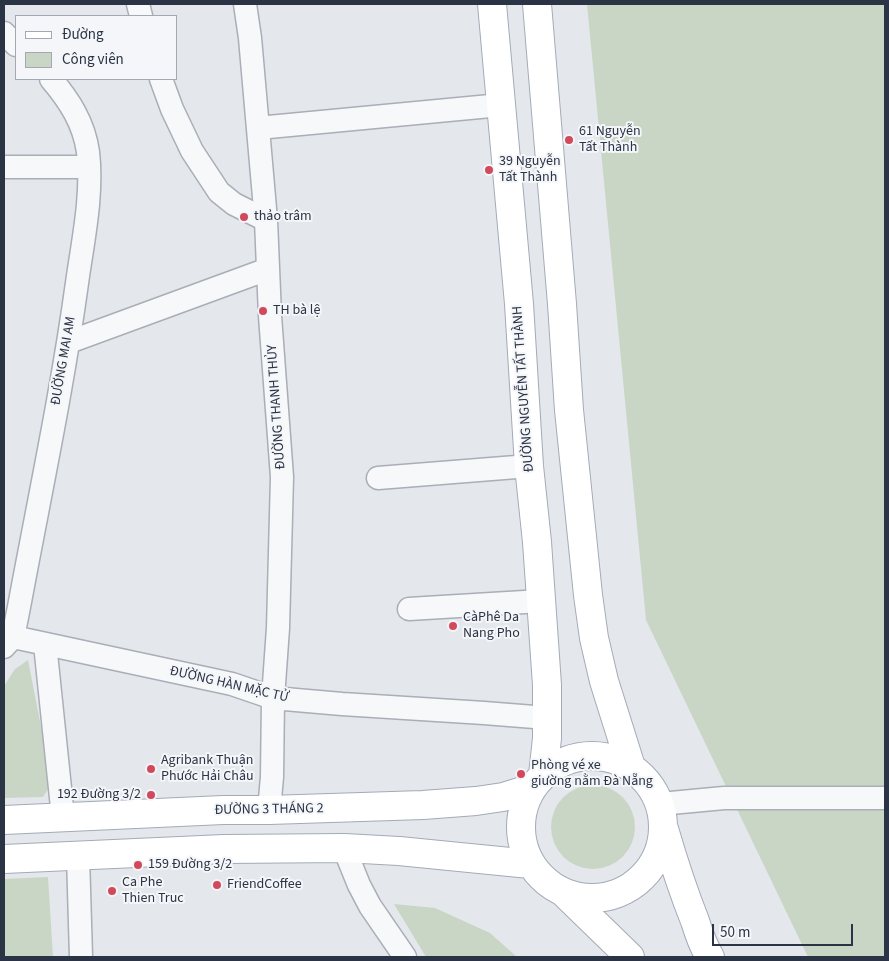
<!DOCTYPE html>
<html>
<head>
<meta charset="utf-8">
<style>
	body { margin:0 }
	#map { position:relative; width:889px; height:961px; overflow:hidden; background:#e4e7ec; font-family:"Source Sans 3",sans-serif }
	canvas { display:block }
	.frame { position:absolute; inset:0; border:5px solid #2b3445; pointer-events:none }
	.legend { position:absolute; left:15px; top:15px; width:162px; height:65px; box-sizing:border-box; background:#f4f6f9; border:1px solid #a4a8b1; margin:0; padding:6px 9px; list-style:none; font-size:15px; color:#2b3445 }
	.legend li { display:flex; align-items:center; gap:10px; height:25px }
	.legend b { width:25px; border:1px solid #a4a8b1 }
	.scale { position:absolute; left:712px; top:924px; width:141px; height:22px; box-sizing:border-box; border:2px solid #2b3445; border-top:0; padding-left:6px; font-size:15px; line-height:18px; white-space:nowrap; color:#2b3445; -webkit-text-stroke:4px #f4f6f9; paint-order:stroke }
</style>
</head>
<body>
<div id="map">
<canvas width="889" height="961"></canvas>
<div class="frame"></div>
<ul class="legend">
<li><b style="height:6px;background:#fff"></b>Đường</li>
<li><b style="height:14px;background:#c9d6c5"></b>Công viên</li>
</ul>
<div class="scale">50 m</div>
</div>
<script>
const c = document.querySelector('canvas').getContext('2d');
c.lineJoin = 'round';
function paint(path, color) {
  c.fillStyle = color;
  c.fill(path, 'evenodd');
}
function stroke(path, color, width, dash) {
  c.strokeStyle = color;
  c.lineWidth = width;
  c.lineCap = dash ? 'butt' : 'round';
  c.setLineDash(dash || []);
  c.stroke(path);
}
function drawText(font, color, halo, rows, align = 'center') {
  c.font = font + ' "Source Sans 3",sans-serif';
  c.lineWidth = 4;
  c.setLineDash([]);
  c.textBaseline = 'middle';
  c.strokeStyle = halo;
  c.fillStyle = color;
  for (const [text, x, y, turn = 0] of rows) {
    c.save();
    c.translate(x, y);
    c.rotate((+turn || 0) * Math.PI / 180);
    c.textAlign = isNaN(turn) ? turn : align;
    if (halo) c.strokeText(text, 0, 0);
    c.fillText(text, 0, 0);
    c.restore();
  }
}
const green = new Path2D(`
	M587,4H885V957H808L646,620Z
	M28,660L52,783L43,797L4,798V686L15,669Z
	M551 827a42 42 0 1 1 84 0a42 42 0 1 1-84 0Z
	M48,877L53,957H4V879Z
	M394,904L435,908L490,933L517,957H426Z`);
const minor = new Path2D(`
	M138,4L141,16
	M245,4L250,38L266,220L270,316L282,477L278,628L273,698L272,777L269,810
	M4,33L16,45
	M161,79L172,109L192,151L219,192L234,204L266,220
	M258,128L501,105
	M4,167H89
	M69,342L268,269
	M378,478L529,466
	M409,609L541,601
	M4,635L232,684L273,698L342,704L484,713L547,718
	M45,644L63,817
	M4,647L13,637L19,607C39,499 62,392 77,283C83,240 93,195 88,152C84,123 69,100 51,79
	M660,804L724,798H885
	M344,848L359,885L370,906L405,957
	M78,856L81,957`);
const major = new Path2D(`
	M492,4L519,304L529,466L537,542L547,685V738L543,775
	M537,4L562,304L569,410L588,595L594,638L604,681L631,767
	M521 827a71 71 0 1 1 142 0a71 71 0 1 1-142 0Z
	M4,820L223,810H269L423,805L476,801L503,797L532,788
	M664,829C673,860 683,891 695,921C699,934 703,946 710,957
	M4,859L224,849L344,848L399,851L530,864
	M563,892L630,957`);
const markers = [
	[569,140,5,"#d1495b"],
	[489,170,5,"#d1495b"],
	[244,217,5,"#d1495b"],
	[263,311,5,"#d1495b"],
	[453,626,5,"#d1495b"],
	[151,769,5,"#d1495b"],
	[521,774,5,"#d1495b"],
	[151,795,5,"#d1495b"],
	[138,865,5,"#d1495b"],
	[217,885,5,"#d1495b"],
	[112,891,5,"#d1495b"]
];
const poiNames = [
	["61 Nguyễn",579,132],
	["Tất Thành",579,148],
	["39 Nguyễn",499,162],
	["Tất Thành",499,178],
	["thảo trâm",254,217],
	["TH bà lệ",273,311],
	["CàPhê Da",463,618],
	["Nang Pho",463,634],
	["Agribank Thuận",161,761],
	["Phước Hải Châu",161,777],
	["Phòng vé xe",531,766],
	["giường nằm Đà Nẵng",531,782],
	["192 Đường 3/2",141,795,"right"],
	["159 Đường 3/2",148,865],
	["Ca Phe",122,883],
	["Thien Truc",122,899],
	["FriendCoffee",227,885]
];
const streetNames = [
	["ĐƯỜNG MAI AM",64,361,-80],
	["ĐƯỜNG NGUYỄN TẤT THÀNH",524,389,-94],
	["ĐƯỜNG THANH THỦY",277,407,-94],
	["ĐƯỜNG HÀN MẶC TỬ",229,685,13],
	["ĐƯỜNG 3 THÁNG 2",269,810,-1]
];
paint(green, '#c9d6c5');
stroke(minor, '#a9aeb7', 25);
stroke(major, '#a3abb8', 30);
stroke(minor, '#f7f8fa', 22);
stroke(major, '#fff', 28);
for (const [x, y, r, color] of markers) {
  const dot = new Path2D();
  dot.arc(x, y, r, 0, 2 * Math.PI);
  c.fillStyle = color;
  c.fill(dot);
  stroke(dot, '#f4f6f9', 2);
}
drawText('14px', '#2b3445', '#f4f6f9', poiNames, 'left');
drawText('14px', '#2b3445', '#f4f6f9', streetNames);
</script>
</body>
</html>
